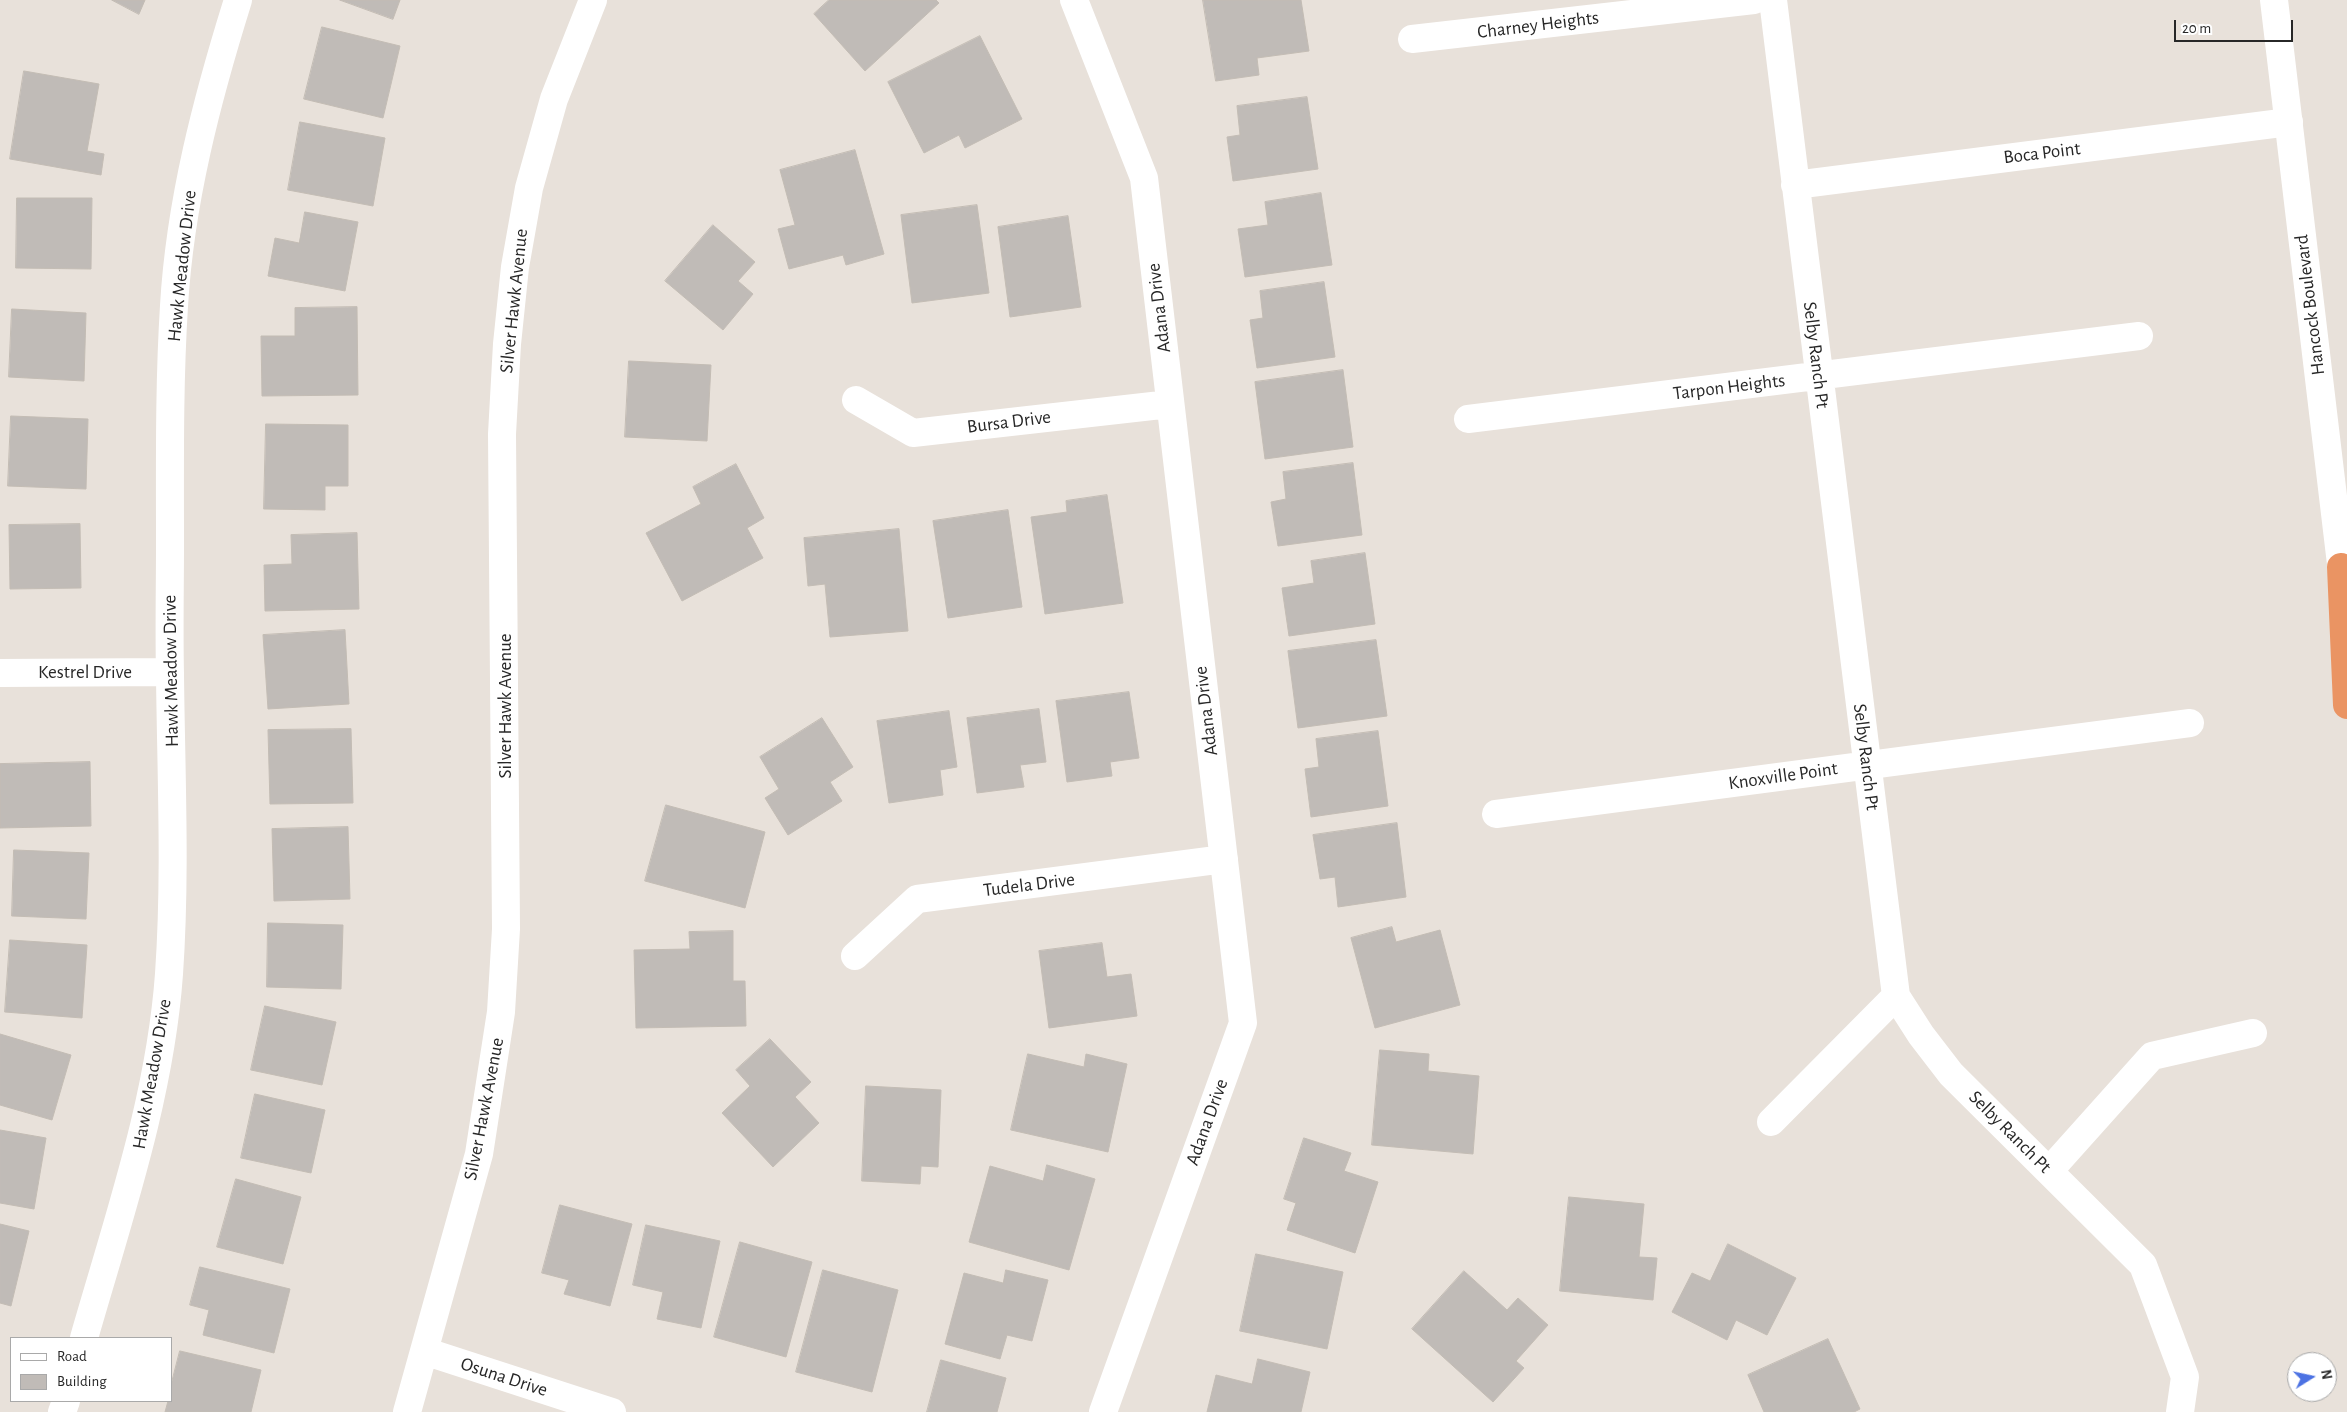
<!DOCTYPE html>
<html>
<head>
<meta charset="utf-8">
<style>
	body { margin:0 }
	#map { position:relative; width:2347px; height:1412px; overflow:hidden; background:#e8e1da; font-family:"Alegreya Sans",sans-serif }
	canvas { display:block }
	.legend { position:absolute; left:10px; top:1337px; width:162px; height:65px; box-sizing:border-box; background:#fff; border:1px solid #a9a9a9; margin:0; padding:6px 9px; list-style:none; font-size:15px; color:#272727 }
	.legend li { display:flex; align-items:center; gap:10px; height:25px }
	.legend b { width:25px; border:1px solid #a9a9a9 }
	.north { position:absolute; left:2287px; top:1352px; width:50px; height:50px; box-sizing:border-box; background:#fff; border:1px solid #a9a9a9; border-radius:50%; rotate:80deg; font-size:14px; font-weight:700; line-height:20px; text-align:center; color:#272727 }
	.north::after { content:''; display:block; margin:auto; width:18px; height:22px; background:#4c72e3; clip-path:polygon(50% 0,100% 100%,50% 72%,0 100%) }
	.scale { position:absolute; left:2174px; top:20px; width:119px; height:22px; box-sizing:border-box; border:2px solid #272727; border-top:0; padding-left:6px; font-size:15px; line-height:18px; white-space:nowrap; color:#272727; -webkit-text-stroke:4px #fff; paint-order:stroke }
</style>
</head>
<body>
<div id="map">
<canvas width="2347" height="1412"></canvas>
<ul class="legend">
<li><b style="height:6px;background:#fff"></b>Road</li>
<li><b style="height:14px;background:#c0bbb7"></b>Building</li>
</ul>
<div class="north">N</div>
<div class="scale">20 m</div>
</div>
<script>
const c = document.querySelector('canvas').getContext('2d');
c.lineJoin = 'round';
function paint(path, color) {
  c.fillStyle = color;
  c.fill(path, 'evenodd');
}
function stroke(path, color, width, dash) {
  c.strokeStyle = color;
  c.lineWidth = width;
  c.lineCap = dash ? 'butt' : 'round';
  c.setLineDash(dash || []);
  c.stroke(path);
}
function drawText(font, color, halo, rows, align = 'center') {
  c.font = font + ' "Alegreya Sans",sans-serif';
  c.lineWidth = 5;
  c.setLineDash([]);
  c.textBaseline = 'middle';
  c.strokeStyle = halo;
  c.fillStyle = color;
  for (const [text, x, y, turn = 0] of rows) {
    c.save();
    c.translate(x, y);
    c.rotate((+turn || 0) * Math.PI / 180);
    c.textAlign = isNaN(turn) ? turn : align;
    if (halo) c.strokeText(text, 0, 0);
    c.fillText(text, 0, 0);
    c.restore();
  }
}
const building = new Path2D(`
	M112,0H145L139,14Z
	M340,0H400L393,19Z
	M829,0H936L939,3L865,71L814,14Z
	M1203,0H1301L1309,51L1257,58L1259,75L1216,81Z
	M322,27L400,46L383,118L304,99Z
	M980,36L1022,119L965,148L959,135L924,153L888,82Z
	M24,71L99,84L87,151L104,154L101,175L10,159Z
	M1307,97L1318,169L1233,181L1227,137L1240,135L1237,106Z
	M300,122L385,138L373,206L288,190Z
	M855,150L884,254L846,265L843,255L789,269L778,229L795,225L780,170Z
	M1321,193L1332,265L1245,277L1238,229L1268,225L1265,202Z
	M17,198H92L91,269L16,268Z
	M977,205L989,293L912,303L901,215Z
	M305,212L358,222L345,291L268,276L275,238L299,243Z
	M1068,216L1081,307L1010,317L998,227Z
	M713,225L755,262L738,281L753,294L723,330L665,281Z
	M1324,282L1335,357L1257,368L1250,320L1263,318L1260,291Z
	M357,307L358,395L262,396L261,336H295V308Z
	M12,309L86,313L84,381L9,377Z
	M629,361L711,365L707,441L625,437Z
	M1343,370L1353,447L1265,459L1255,382Z
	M11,416L88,419L86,489L8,486Z
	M266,424L348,425V486H325V510L264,509Z
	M1353,463L1362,535L1278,546L1271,502L1286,499L1283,472Z
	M736,464L764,518L747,528L763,558L682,601L646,533L701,504L693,487Z
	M1107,495L1123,603L1045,614L1031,517L1067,512L1066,501Z
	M1008,510L1022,607L948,618L933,521Z
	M80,524L81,588L10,589L9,525Z
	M899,529L908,631L830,637L825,584L808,586L804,538Z
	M357,533L359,609L265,611L264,565L292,564L291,535Z
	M1365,553L1375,624L1289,636L1282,588L1314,583L1311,561Z
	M345,630L349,704L268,709L263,635Z
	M1376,640L1387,716L1298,728L1288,651Z
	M1129,692L1139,758L1110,762L1112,776L1067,782L1056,701Z
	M1039,709L1046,762L1020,765L1024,787L977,793L967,718Z
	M949,711L957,767L940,770L943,795L889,803L877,721Z
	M822,718L853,767L830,782L842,801L788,835L765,798L779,789L760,757Z
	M351,729L353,803L270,804L268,730Z
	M1378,731L1388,806L1311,817L1305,769L1319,767L1316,739Z
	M90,762L91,826L0,828V764Z
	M666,805L765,832L745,908L645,881Z
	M1397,823L1406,897L1338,907L1335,877L1320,879L1313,835Z
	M348,827L350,899L274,901L272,829Z
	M14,850L89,853L86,919L12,916Z
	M268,923L343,925L341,989L267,987Z
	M1392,927L1396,942L1440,930L1460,1005L1375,1028L1351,938Z
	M733,931V981H745L746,1026L636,1028L634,950L690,949L689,932Z
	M10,940L87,945L82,1018L5,1012Z
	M1102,943L1107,977L1131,974L1137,1016L1049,1028L1039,951Z
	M265,1006L336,1022L322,1085L251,1070Z
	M0,1034L71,1055L52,1120L0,1105Z
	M770,1039L811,1082L795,1097L819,1123L773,1167L722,1113L750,1086L736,1070Z
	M1380,1050L1429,1054L1428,1071L1479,1076L1473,1154L1372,1145Z
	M1028,1054L1084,1067L1086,1054L1127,1064L1108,1152L1011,1130Z
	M866,1086L941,1090L938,1167L921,1166L920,1184L862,1181Z
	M255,1094L325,1110L311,1173L241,1158Z
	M0,1130L46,1138L34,1209L0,1203Z
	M1304,1138L1351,1153L1344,1171L1378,1182L1355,1253L1287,1230L1296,1203L1284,1199Z
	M1047,1165L1095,1179L1069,1270L969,1242L990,1166L1043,1181Z
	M236,1179L301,1197L283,1264L217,1247Z
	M1569,1197L1644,1204L1639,1257L1657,1258L1653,1300L1560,1291Z
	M560,1205L632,1224L610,1306L564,1294L569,1280L542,1273Z
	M0,1224L29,1231L11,1306L0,1303Z
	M646,1225L720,1241L701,1328L657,1319L663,1292L633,1285Z
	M740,1242L812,1262L786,1357L714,1337Z
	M1728,1244L1796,1278L1767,1335L1736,1320L1727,1340L1672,1312L1692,1273L1710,1281Z
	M1256,1254L1343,1272L1327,1349L1240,1331Z
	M200,1267L290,1289L274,1353L203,1335L209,1310L190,1305Z
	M823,1270L898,1290L872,1392L796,1372Z
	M1006,1270L1048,1280L1032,1341L1007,1335L1000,1359L945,1344L964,1273L1003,1283Z
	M1464,1271L1507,1310L1518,1298L1548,1325L1516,1361L1524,1368L1493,1402L1412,1329Z
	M1828,1339L1860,1409L1854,1412H1764L1748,1375Z
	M180,1351L261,1370L251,1412H165L168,1401H171V1385Z
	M1258,1359L1310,1372L1301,1412H1207L1216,1375L1252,1384Z
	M941,1360L1006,1378L997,1412H927Z`);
const street = new Path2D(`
	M1074,0L1144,178L1243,1023L1103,1412
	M1773,0L1896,996L1921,1035L1951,1074L2143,1265L2185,1377L2180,1412
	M1412,39L1754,0
	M1795,185L2289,122
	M856,400L913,433L1170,404
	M1468,419L2139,336
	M0,673L170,672
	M1496,814L2190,723
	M855,956L917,899L1224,859
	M1771,1122L1896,996
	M2049,1171L2152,1056L2253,1033
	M84,1338C118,1219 160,1099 169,974C176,874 171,774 170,674C169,631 170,588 170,545C170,465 169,385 174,306C180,202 207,99 238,0
	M424,1351L612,1412
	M62,1412L66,1401
	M407,1412L479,1154L501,1012L506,929L502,434L507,344L515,267L529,188L554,99L593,0`);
const secondary = new Path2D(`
	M2274,0L2344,589`);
const highway = new Path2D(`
	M2341,567L2347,705`);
const streetNames = [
	["Charney Heights",1538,25,-7],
	["Boca Point",2042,153,-7],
	["Hawk Meadow Drive",182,266,-84],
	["Silver Hawk Avenue",514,301,-84],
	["Hancock Boulevard",2310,305,-97],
	["Adana Drive",1159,308,-97],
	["Selby Ranch Pt",1816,355,83],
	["Tarpon Heights",1729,387,-7],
	["Bursa Drive",1009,422,-7],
	["Hawk Meadow Drive",171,671,-91],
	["Kestrel Drive",85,672],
	["Silver Hawk Avenue",505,706,-90],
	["Adana Drive",1206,711,-97],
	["Selby Ranch Pt",1866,757,83],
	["Knoxville Point",1783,776,-8],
	["Tudela Drive",1029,885,-7],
	["Hawk Meadow Drive",152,1074,-80],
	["Silver Hawk Avenue",484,1109,-79],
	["Adana Drive",1207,1122,-70],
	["Selby Ranch Pt",2010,1132,45],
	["Osuna Drive",504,1377,18]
];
paint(building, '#c0bbb7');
stroke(building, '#c3bcb4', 1);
stroke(street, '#fff', 28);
stroke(secondary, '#fff', 28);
stroke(highway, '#ea9463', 28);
drawText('19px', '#272727', '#fff', streetNames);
</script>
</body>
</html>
